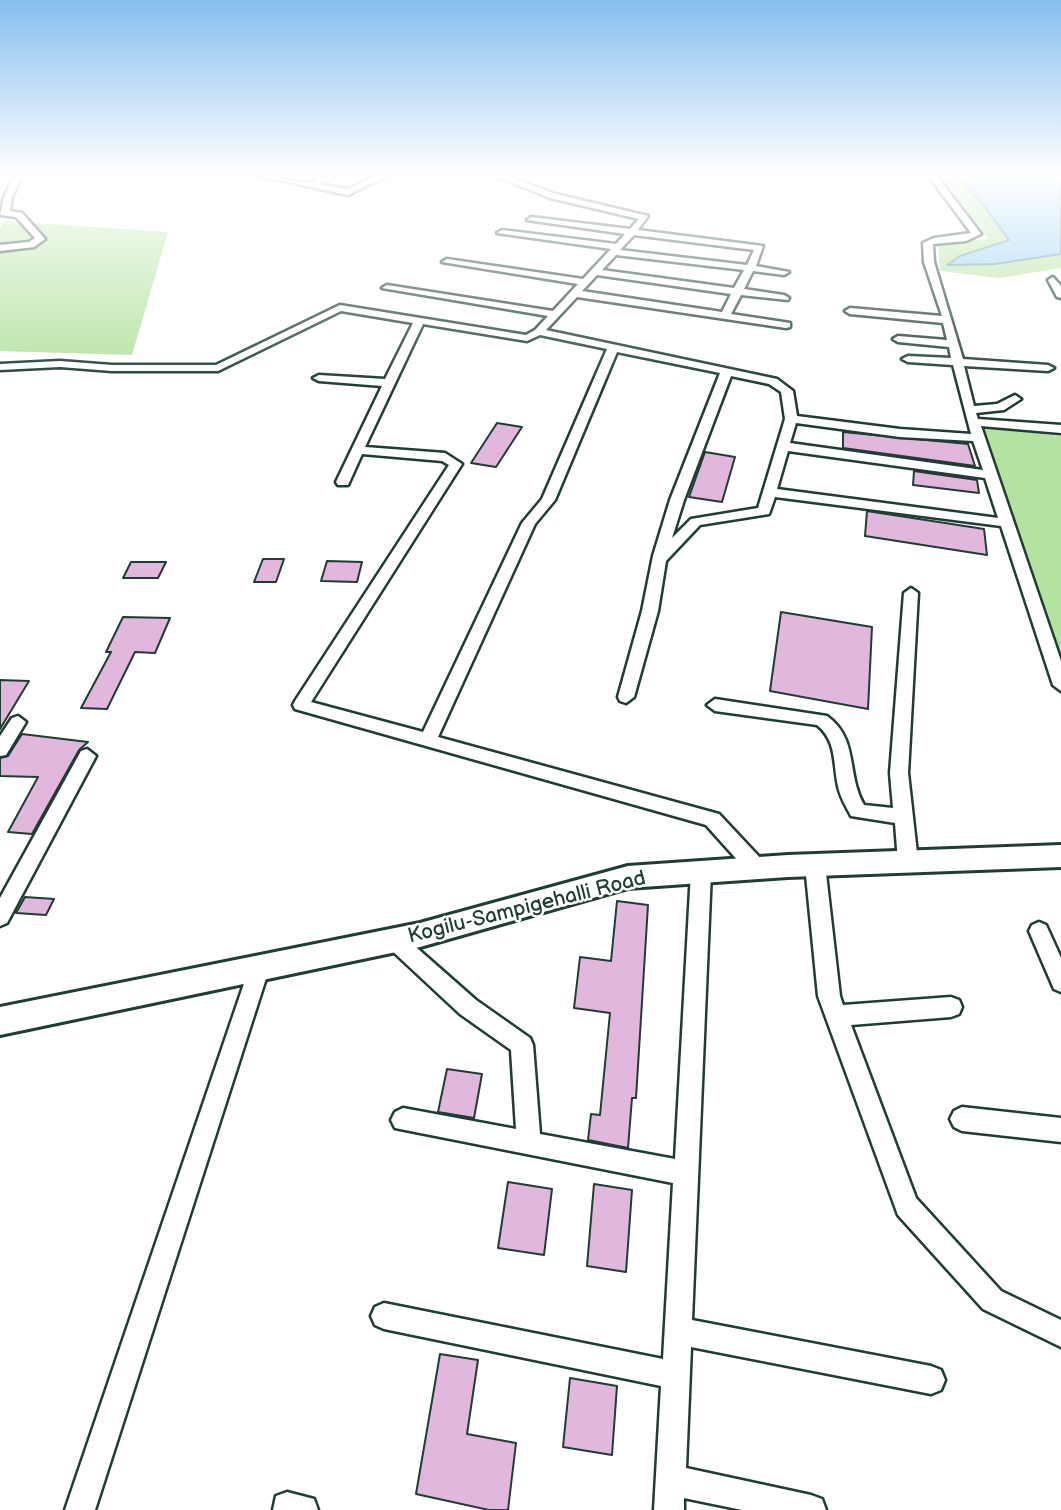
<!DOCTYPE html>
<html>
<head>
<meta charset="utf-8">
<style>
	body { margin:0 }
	canvas { display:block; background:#fff }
</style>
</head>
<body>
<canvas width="1061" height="1510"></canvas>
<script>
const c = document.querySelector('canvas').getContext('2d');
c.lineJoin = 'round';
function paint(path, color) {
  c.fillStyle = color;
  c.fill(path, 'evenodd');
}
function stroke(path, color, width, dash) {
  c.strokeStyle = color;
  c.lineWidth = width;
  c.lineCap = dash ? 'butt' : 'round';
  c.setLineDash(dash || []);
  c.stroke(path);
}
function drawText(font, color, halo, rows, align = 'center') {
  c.font = font + ' "Balsamiq Sans",sans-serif';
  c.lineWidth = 5;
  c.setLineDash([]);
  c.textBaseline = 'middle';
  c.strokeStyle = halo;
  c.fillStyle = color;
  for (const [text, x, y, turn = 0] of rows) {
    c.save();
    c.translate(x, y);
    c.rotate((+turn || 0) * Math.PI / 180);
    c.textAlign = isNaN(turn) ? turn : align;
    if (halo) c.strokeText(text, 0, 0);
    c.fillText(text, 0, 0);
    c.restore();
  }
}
const green = new Path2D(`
	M939,175H1061V268L999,278L940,271L938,243L988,239Z
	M4,221L168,232L132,355L0,351V229Z
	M982,427L1061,436V659L1059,651Z`);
const water = new Path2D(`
	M954,175H1061V254L995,264L947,265L960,256L1009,240L981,202Z`);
const building = new Path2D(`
	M497,423L522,427L496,467L471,463Z
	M843,432L968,444L975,466L843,448Z
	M705,452L735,457L722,502L689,497Z
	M914,471L977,480L979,493L913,485Z
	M867,511L984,529L987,555L865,536Z
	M263,559H284L276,582H254Z
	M327,561L362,562L357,582L321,581Z
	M131,562H166L158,578H123Z
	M781,612L872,627L868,709L770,691Z
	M123,617L170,618L155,653L135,652L107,709L81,708L111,652H106Z
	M0,680L29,681L0,729Z
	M22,734L88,742L79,750L32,834L8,832L38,777L0,776V758L8,756Z
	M25,897L54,899L46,915L16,913Z
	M617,901L648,905L636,1098H632L628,1148L588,1140L591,1114L600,1115L610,1013L574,1008L580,957L611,961Z
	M447,1069L482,1074L474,1118L438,1112Z
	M508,1182L552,1189L544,1255L498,1248Z
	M594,1184L632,1190L626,1272L587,1266Z
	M440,1354L478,1360L467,1434L516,1443L508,1510H489L416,1494Z
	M570,1378L617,1386L612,1455L563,1447Z`);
const street = new Path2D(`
	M15,175H23L12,197L10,211L22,213L45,239L34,247L0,251V245L29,242L35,238L16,217L0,215L4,197Z
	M256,175C272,175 296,184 309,182C320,180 327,175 338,175L318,184L347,189L378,175H389L348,195Z
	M493,175H505L556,194L648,216L638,230L763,246L756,266L789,272L784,275L753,271L744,289L784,295L789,298L788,300L741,295L731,314L790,323V327L786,328L577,297L546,330L777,379L793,391L797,416L900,429L971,434L953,365L908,362L902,359L908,356L951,358L949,347L898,342L893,339L898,336L947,340L943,323L850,314L845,311L850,308L942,316L924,262L923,243L934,238L971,233L928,175H936L981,234L966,241L933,244L934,262L963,359L1048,365L1054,368L1048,371L964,366L974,406L997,404L1015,395L1021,399L1004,410L976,413L978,419L1061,425V433L981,426L1061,661V691L1053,685L1001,526L775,497L769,514L700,525L666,561L658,611L634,697L626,703L620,701L618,697L642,611L653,556L670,500L720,373L617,352L555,500L535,524L438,737L719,814L764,862L767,868L764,874L757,876L750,874L706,825L295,709L293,705L295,701L449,465L442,461L362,454L348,485H338L336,482L382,386L319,381L313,378L319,375L385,379L413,323L341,311L218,371H112L60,367L0,370V364L60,361L112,365H216L340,305L526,335L535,330L548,316L382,288L387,285L553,311L578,284L442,262L447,259L583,279L611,249L497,233L502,230L616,244L625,234L527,220L531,217L630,229L639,219L550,198ZM634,235L754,250L747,265L620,250ZM616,255L744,270L734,288L602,270ZM597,275L731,294L722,312L582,291ZM423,324L527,341L540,335L607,349L542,499L522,523L423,732L311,702L462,464L445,453L365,447ZM731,376L769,384L781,392L785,419L758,508L691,519L672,538L684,500ZM796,423L900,437L973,441L983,470L790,443ZM788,451L985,478L998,518L777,489Z
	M1053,277L1061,286V298L1057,297L1048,280Z
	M911,588L918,593L908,773L918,862L915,868L908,870L901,868L898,862L895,823L851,816C846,806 840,797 838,786C833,763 837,741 817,725L715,711L707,705L715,699L827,716C859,739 846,774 864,805L893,808L890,773L904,593Z
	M18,716L26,722L6,755L0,756V736L12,718Z
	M87,749L96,756L7,923L0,926V898L81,751Z
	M815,857L822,859L825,865L840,996L843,1005L951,997L959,1000L962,1007L959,1014L951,1017L851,1025L916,1198L1001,1291L1061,1320V1347L983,1309L898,1215L818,996L805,865L808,859Z
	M701,864L708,866L711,872L692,1320L931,1366L941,1370L945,1380L941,1390L931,1394L691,1347L686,1468L811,1495L822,1499L826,1510H742L684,1498V1510H654L661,1386L384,1329L375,1325L371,1316L375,1307L384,1303L663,1359L673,1183L395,1128L391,1120L395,1112L403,1108L516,1129L511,1050L460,1014L387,946L384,940L387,934L394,931L401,934L476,1000L530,1038L533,1045L540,1134L675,1159L691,872L694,866Z
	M1039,922L1046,925L1061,958V992L1054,989L1029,931L1032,925Z
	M259,960L266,962L269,969L95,1510H65L249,969L252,962Z
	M962,1107L1061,1118V1142L962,1131L954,1127L950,1119L954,1111Z
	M287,1492L314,1499L318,1510H273L276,1496Z`);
const secondary = new Path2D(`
	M1061,845V867L788,877L628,888L420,947L0,1035V1007L420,923L628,866L788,855Z`);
const streetNames = [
	["Kogilu-Sampigehalli Road",527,908,-14]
];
paint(green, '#b4e2a0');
paint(water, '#94cdf4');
stroke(water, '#6593a7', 2);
paint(building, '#e2b7de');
stroke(building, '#1f3d34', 2);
stroke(street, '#1f3d34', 5);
stroke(secondary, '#1f3d34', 6);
paint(street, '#fff');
paint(secondary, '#fff');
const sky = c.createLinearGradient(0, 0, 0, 387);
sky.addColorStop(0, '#86beed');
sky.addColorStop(0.45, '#fff');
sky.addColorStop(1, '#ffffff00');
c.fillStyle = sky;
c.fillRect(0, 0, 1061, 387);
drawText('21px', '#1f3d34', '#fff', streetNames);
</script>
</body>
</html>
